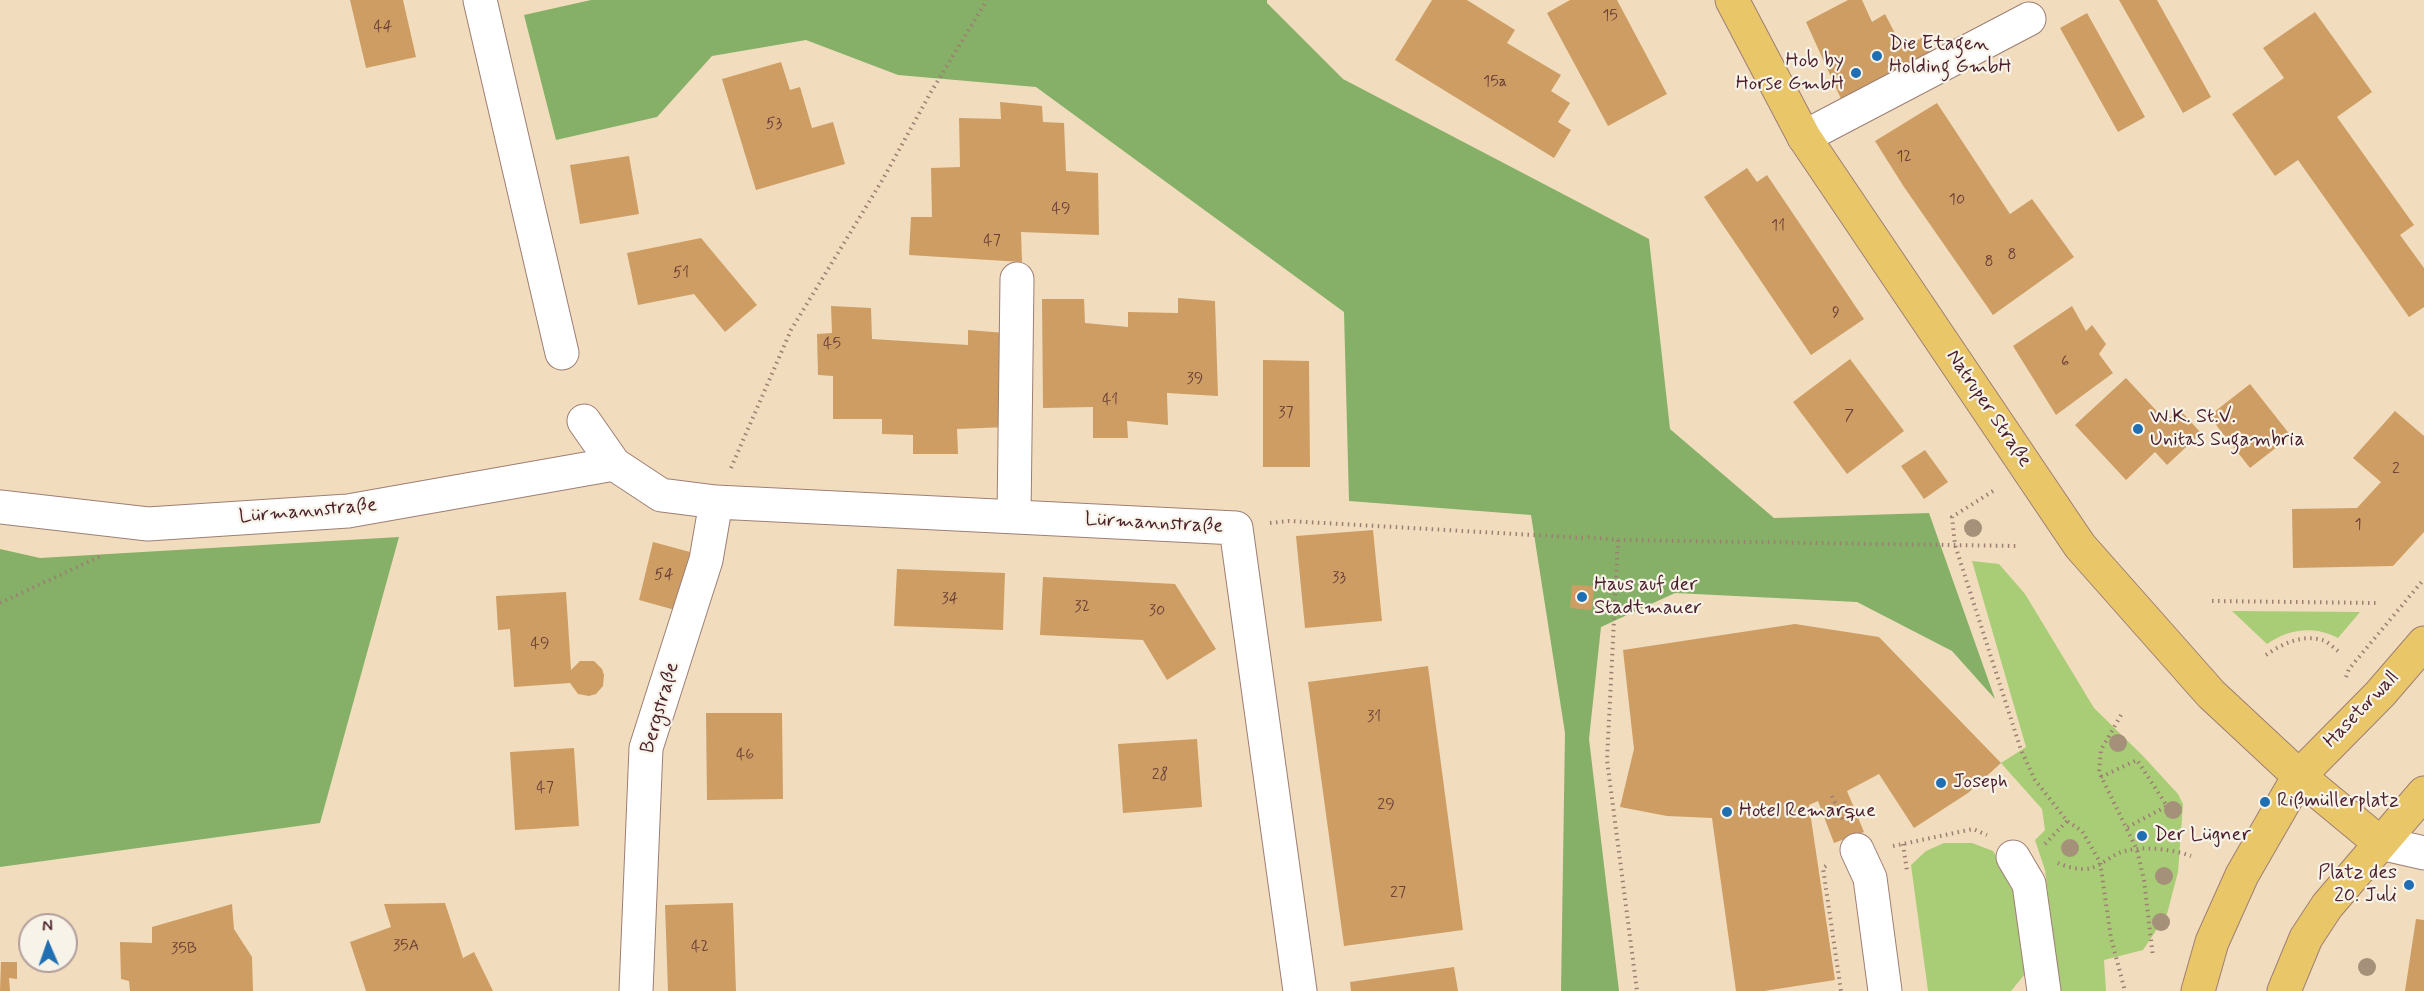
<!DOCTYPE html>
<html>
<head>
<meta charset="utf-8">
<style>
	body { margin:0 }
	#map { position:relative; width:2424px; height:991px; overflow:hidden; background:#f1ddbd; font-family:Mynerve,sans-serif }
	canvas { display:block }
	.north { position:absolute; left:18px; top:913px; width:60px; height:60px; box-sizing:border-box; background:#f7f3e8; border:2px solid #b29e9c; border-radius:50%; rotate:358deg; font-size:16px; font-weight:700; line-height:24px; text-align:center; color:#4a1f2b }
	.north::after { content:''; display:block; margin:auto; width:21px; height:27px; background:#1f6fb2; clip-path:polygon(50% 0,100% 100%,50% 72%,0 100%) }
</style>
</head>
<body>
<div id="map">
<canvas width="2424" height="991"></canvas>
<div class="north">N</div>
</div>
<script>
const c = document.querySelector('canvas').getContext('2d');
c.lineJoin = 'round';
function paint(path, color) {
  c.fillStyle = color;
  c.fill(path, 'evenodd');
}
function stroke(path, color, width, dash) {
  c.strokeStyle = color;
  c.lineWidth = width;
  c.lineCap = dash ? 'butt' : 'round';
  c.setLineDash(dash || []);
  c.stroke(path);
}
function drawText(font, color, halo, rows, align = 'center') {
  c.font = font + ' Mynerve,sans-serif';
  c.lineWidth = 4.5;
  c.setLineDash([]);
  c.textBaseline = 'middle';
  c.strokeStyle = halo;
  c.fillStyle = color;
  for (const [text, x, y, turn = 0] of rows) {
    c.save();
    c.translate(x, y);
    c.rotate((+turn || 0) * Math.PI / 180);
    c.textAlign = isNaN(turn) ? turn : align;
    if (halo) c.strokeText(text, 0, 0);
    c.fillText(text, 0, 0);
    c.restore();
  }
}
const green = new Path2D(`
	M1972,561L1999,564L2025,594L2094,708L2143,756L2178,794L2183,804L2178,872L2167,914L2143,950L2104,960L2106,991H2060L2045,870L2035,840L2045,830L2042,809L2001,763L2026,747Z
	M2232,611L2360,612L2338,638C2314,625 2288,629 2267,644Z
	M1944,843H1972L1993,851L2015,887L2025,974L2011,991H1928L1911,865L1926,851Z`);
const forest = new Path2D(`
	M591,0H1267V3L1343,79L1649,239L1670,429L1774,518L1929,513L1995,699L1952,651L1857,602L1675,593L1601,627L1589,739L1619,991H1561L1565,733L1531,515L1349,501L1344,312L1036,87L898,75L806,40L712,56L657,117L556,140L524,15Z
	M399,537L320,823L0,867V549L40,558Z`);
const building = new Path2D(`
	M350,0H403L416,57L366,68Z
	M1432,0H1467L1515,30L1507,43L1561,75L1551,91L1570,103L1558,122L1571,130L1554,158L1395,60Z
	M1570,0H1617L1667,94L1608,126L1547,13Z
	M1848,0H1862L1872,22L1885,14L1903,49L1923,37L1935,64L1847,112L1806,22Z
	M2119,0H2157L2211,97L2183,113Z
	M2315,12L2372,92L2337,117L2414,225L2400,235L2424,268V307L2409,317L2298,160L2275,176L2232,114L2284,78L2263,48Z
	M2087,13L2145,117L2118,132L2060,28Z
	M781,62L790,90L800,87L812,128L833,122L845,164L756,190L722,79Z
	M1000,102L1042,106L1043,122L1064,123L1066,171L1098,173L1099,235L1021,232L1022,262L909,255L911,217H932L931,168L960,167L959,118L1001,119Z
	M1937,103L2010,214L2032,199L2074,257L1993,315L1904,187L1875,141Z
	M629,156L639,214L580,224L570,165Z
	M1747,168L1757,182L1767,175L1864,319L1811,355L1704,197Z
	M701,238L757,305L725,332L694,294L638,305L627,253Z
	M1178,298L1215,301L1218,396L1167,393L1168,425L1127,421L1128,438H1093V407L1043,408L1042,299H1084L1085,323L1128,327V312L1178,313Z
	M831,306L871,308L872,339L968,345V330L1005,333L1007,427L957,429L958,454H913V435L882,434V419H833V376L818,375L817,334L832,333Z
	M2072,306L2086,331L2092,325L2106,344L2099,354L2113,373L2056,415L2013,346Z
	M1850,359L1904,431L1847,474L1793,402Z
	M1263,360L1309,361L1310,467H1263Z
	M2126,378L2166,421L2179,409L2201,433L2167,465L2155,452L2126,480L2075,425Z
	M2250,384L2291,436L2250,468L2209,416Z
	M2395,411L2424,436V532L2393,566L2293,568L2292,509L2357,508L2381,482L2353,458Z
	M1925,450L1948,482L1924,499L1901,466Z
	M1373,530L1382,621L1305,628L1296,536Z
	M653,542L690,552L675,610L639,600Z
	M897,569L1005,573L1003,630L894,626Z
	M1043,577L1175,584L1216,649L1167,680L1143,640L1040,635Z
	M1572,585L1594,586L1592,610L1570,608Z
	M566,592L571,670L580,661H594L602,669L604,675L603,686L596,694L589,696L578,694L570,683L514,687L510,629L498,630L496,596Z
	M1795,624L1879,637L2001,763L1968,793L1914,828L1879,774L1847,791L1864,832L1834,843L1818,801L1809,805L1835,980L1764,991H1736L1712,818L1667,816L1620,807L1634,749L1623,650Z
	M1428,666L1463,930L1344,946L1308,682Z
	M706,713H782L783,799L707,800Z
	M1197,739L1202,807L1123,813L1118,744Z
	M574,748L579,826L515,830L510,752Z
	M445,903L463,958L474,952L493,991H366L350,942L391,927L384,904Z
	M733,903L736,991H668L665,905Z
	M232,904L234,929L252,957L253,991H130L129,981L121,979L120,942L152,943V927Z
	M2416,919L2424,920V991H2405Z
	M1,962H17V979L9,978L10,991H0Z
	M1454,967L1458,991H1351L1350,982Z`);
const path = new Path2D(`
	M731,468L791,330L883,179L931,92L987,0
	M1993,491L1952,517L1955,545L2021,750L2035,780L2067,821L2082,831L2100,862L2111,938L2125,991
	M1270,523L1289,521L1586,538
	M1588,537L1618,540L2017,546
	M1618,540L1607,760L1637,991
	M2212,601L2377,603
	M0,603L103,555
	M2266,655C2282,644 2302,634 2322,640C2327,641 2333,647 2338,651
	M2346,677L2349,669L2424,579
	M2121,715L2101,750L2099,772L2137,850L2144,880L2153,957
	M2101,777L2137,760L2167,806L2126,828
	M1832,796L1843,820
	M1903,844L1907,871
	M2045,844L2067,821
	M1893,846L1973,829L1987,835
	M2058,863C2066,867 2083,871 2091,868C2103,865 2112,854 2125,851C2145,846 2172,849 2191,856
	M1826,866L1823,868L1841,991`);
const minor = new Path2D(`
	M480,0L562,353
	M1804,137L2029,19
	M584,421L614,464L661,495L716,502L1236,528L1300,991
	M0,507L148,524L348,511L614,464
	M1014,517L1017,279
	M2380,843L2424,853
	M1857,850L1870,878L1885,991
	M2013,857L2029,884L2044,991
	M636,991L646,748L706,560L716,502`);
const major = new Path2D(`
	M1732,0L1804,137L2080,546L2211,694L2299,776L2380,843
	M2198,991L2212,942L2242,875L2299,776L2380,694L2424,643
	M2284,991L2306,938L2327,906L2424,793`);
const trees = [
	[1973,528],
	[2118,743],
	[2173,810],
	[2070,848],
	[2164,876],
	[2161,922],
	[2367,967]
];
const markers = [
	[1877,56,6,"#1f6fb2"],
	[1856,73,6,"#1f6fb2"],
	[2138,429,6,"#1f6fb2"],
	[1582,597,6,"#1f6fb2"],
	[1941,783,6,"#1f6fb2"],
	[2265,802,6,"#1f6fb2"],
	[1727,812,6,"#1f6fb2"],
	[2142,836,6,"#1f6fb2"],
	[2409,885,6,"#1f6fb2"]
];
const numberNames = [
	["15",1610,17],
	["44",383,28],
	["15a",1495,83],
	["53",774,125],
	["12",1904,158],
	["10",1957,201],
	["49",1061,210],
	["11",1778,227],
	["47",992,242],
	["8",2012,256],
	["8",1989,263],
	["51",681,274],
	["9",1836,314],
	["45",832,345],
	["6",2065,363],
	["39",1195,380],
	["41",1110,401],
	["37",1286,414],
	["7",1849,417],
	["2",2396,470],
	["1",2358,526],
	["54",664,576],
	["33",1339,579],
	["34",950,600],
	["32",1082,608],
	["30",1157,612],
	["49",540,645],
	["31",1374,718],
	["46",745,756],
	["28",1160,776],
	["47",545,789],
	["29",1386,806],
	["27",1398,894],
	["35A",406,947],
	["42",700,948],
	["35B",184,950]
];
const poiNames = [
	["Die Etagen",1889,45],
	["Holding GmbH",1889,68],
	["Hob by",1844,62,"right"],
	["Horse GmbH",1844,85,"right"],
	["W.K. St.V.",2150,418],
	["Unitas Sugambria",2150,441],
	["Haus auf der",1594,586],
	["Stadtmauer",1594,609],
	["Joseph",1953,783],
	["Rißmüllerplatz",2277,802],
	["Hotel Remarque",1739,812],
	["Der Lügner",2154,836],
	["Platz des",2397,874,"right"],
	["20. Juli",2397,897,"right"]
];
const streetNames = [
	["Natruper Straße",1988,409,56],
	["Lürmannstraße",308,512,-5],
	["Lürmannstraße",1154,524,3],
	["Bergstraße",661,708,-74],
	["Hasetorwall",2362,710,-46]
];
paint(green, '#a9cc76');
paint(forest, '#86b067');
paint(building, '#cd9d63');
stroke(minor, '#9e7e74', 35);
stroke(major, '#9e7e74', 35);
stroke(path, '#9e7e74', 4, [1.5, 4.5]);
stroke(minor, '#fff', 33);
stroke(major, '#e9c769', 33);
c.fillStyle = '#a59179';
for (const [x, y] of trees) {
  c.beginPath();
  c.arc(x, y, 9, 0, 2 * Math.PI);
  c.fill();
}
for (const [x, y, r, color] of markers) {
  const dot = new Path2D();
  dot.arc(x, y, r, 0, 2 * Math.PI);
  c.fillStyle = color;
  c.fill(dot);
  stroke(dot, '#f7f3e8', 2);
}
drawText('16px', '#6b3e39', null, numberNames);
drawText('20px', '#4a1f2b', '#f7f3e8', poiNames, 'left');
drawText('20px', '#4a1f2b', '#f7f3e8', streetNames);
</script>
</body>
</html>
